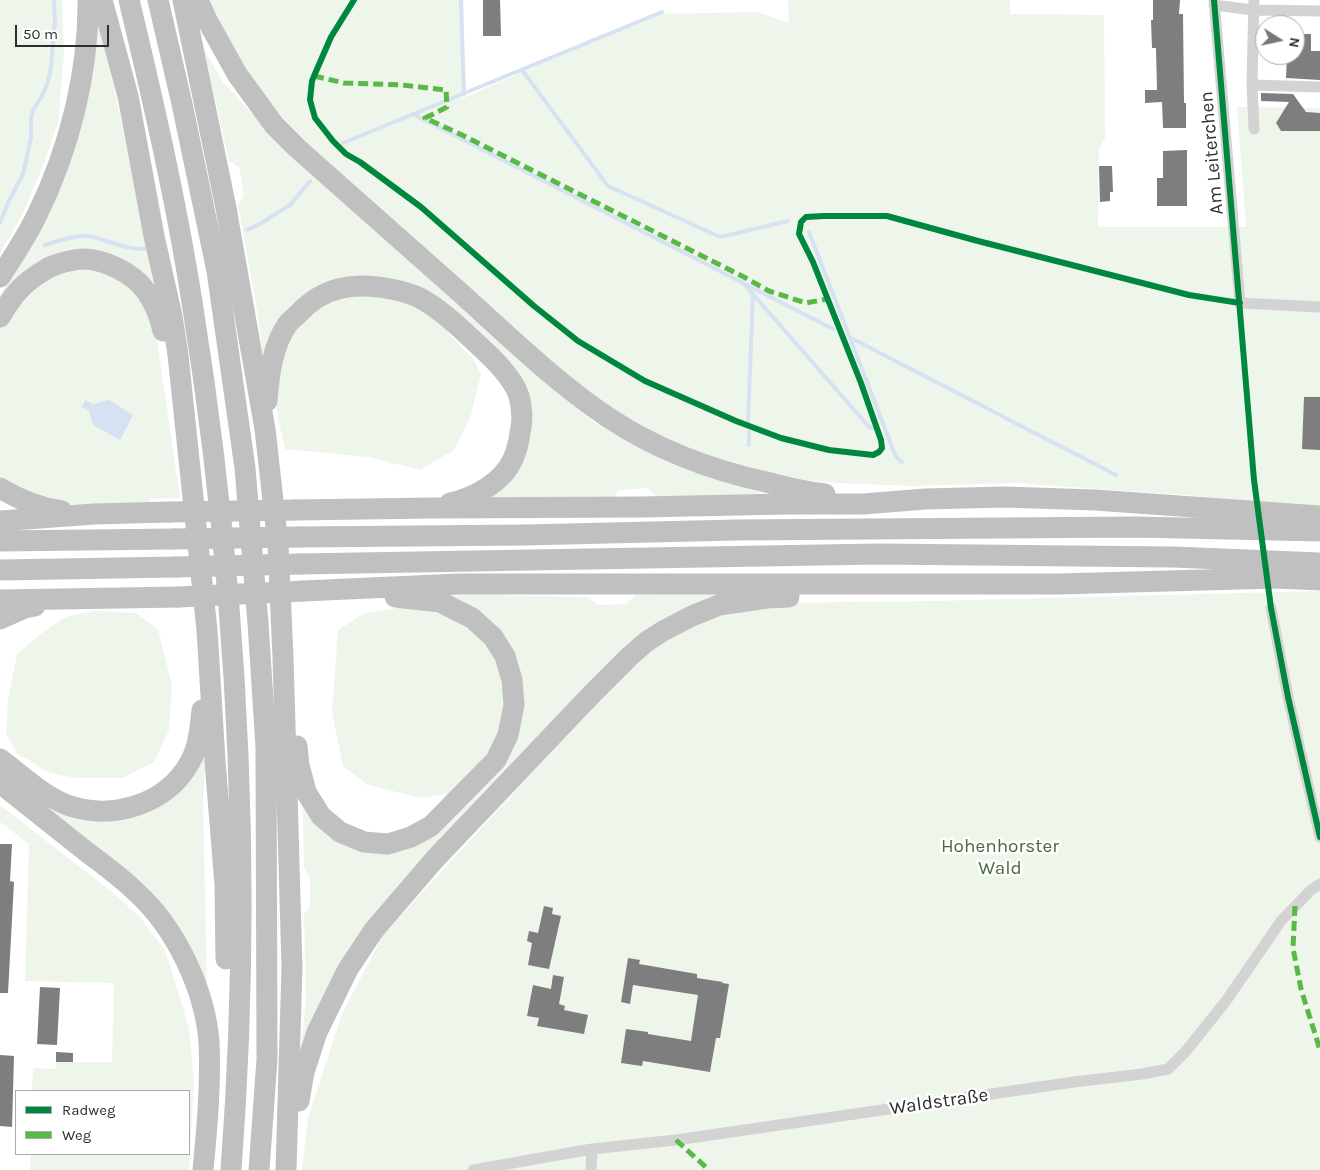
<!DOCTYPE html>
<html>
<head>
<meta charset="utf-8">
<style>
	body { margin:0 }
	#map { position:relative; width:1320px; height:1170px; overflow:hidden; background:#fff; font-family:Karla,sans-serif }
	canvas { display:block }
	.legend { position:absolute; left:15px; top:1090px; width:175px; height:65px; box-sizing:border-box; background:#fff; border:1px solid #ababab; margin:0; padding:6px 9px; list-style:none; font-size:15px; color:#2e2e2e }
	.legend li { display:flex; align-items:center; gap:10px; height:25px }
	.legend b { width:25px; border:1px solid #ababab }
	.north { position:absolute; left:1255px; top:15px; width:50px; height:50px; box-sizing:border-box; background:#fff; border:1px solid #ababab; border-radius:50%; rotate:100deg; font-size:14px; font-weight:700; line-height:20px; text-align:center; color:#2e2e2e }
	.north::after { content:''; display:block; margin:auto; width:18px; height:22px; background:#777; clip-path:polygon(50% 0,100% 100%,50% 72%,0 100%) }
	.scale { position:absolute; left:15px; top:25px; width:94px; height:22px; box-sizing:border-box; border:2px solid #2e2e2e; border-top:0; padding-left:6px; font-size:15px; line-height:18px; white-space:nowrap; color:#2e2e2e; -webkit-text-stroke:4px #fff; paint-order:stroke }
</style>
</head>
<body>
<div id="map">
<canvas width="1320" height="1170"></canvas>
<ul class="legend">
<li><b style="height:6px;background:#00873e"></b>Radweg</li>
<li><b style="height:6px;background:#58b947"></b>Weg</li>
</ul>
<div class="north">N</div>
<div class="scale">50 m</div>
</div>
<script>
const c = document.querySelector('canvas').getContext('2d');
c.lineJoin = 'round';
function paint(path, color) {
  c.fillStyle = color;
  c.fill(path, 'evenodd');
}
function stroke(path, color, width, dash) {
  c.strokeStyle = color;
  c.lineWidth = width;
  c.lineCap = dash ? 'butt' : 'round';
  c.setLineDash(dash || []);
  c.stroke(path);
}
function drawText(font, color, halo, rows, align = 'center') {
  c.font = font + ' Karla,sans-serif';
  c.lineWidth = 5;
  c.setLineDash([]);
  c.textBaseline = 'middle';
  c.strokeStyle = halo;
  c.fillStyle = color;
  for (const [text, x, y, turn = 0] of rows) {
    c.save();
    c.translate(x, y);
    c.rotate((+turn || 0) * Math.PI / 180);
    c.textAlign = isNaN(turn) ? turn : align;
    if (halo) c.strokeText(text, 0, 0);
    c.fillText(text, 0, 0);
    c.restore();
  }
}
const green = new Path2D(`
	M0,0H62L64,54L58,123L42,168L24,211L0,253Z
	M205,0H459L463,98L655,14L757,12L789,23L788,0H1010V14L1104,15L1105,138L1099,149L1098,227H1246L1237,107L1320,108V508L1275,505L1186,495L1013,483L913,486L838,483L786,478L682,450L591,395L314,156L244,76Z
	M96,2L142,220L153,283L151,285L95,255L0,304V295L25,254Z
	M203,47L222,81L291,155L536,374L595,423L672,464L714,479L767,494L658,498L647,488L619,490L611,500L480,502L529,430L467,327L348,280L263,356L259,322L238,204L244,196L239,167L229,161Z
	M105,269L139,295L156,333L180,498L150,499L148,504L77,505L54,502L0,479V326L21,298L57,271Z
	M345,294L407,300L449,327L448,333L474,360L481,374L470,418L454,450L420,470L369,457L285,449L277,414L276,386L290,335L307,314Z
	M757,590L667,620L340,968L301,1046L306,1001L304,913L310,907V878L304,868L303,807L394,853L441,831L501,765L518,672L429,594L587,597L599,605L626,604L636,595Z
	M1320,591V1170H302L308,1118L342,1014L383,935L519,787L634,665L658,645L690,625L729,610L775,603L934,601Z
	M409,606L436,611L458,618L496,654L507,709L493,750L455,792L422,798L368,785L343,766L332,712L338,630L363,614Z
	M93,611L136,613L158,629L172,686L169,730L154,762L123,778H76L49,773L17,753L6,734L8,700L17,654L42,633L66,617Z
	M202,753L206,754L203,802L207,988L188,945L9,776L105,819Z
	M0,805L112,892L139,916L165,950L189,1028L194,1084L189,1170H30L31,1154H189V1091H32L33,1068L56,1069V1062H112L114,983L25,981L29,844L0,822Z`);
const water = new Path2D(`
	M85,400L93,404L109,400L133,415L120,440L93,425L89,411L82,407Z`);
const stream = new Path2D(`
	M461,0L464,94
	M522,70L608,186L720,237L788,221
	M413,114L833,329
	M343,143L662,12
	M0,223L7,205L23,174L31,138V118L33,110L42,96L48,82L51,67L55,20L54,0
	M247,230L260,224L290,205L310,181
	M809,232L896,457L902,462
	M45,245C57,241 75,235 87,236C107,239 125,250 145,249
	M745,285L869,427L873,428
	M851,338L1116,475
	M748,421L753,294
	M749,432V445`);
const building = new Path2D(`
	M483,0H500L501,36H483Z
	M1153,0H1180L1179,14H1183L1184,103H1186V128H1163L1162,102L1145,103V90H1157L1156,48H1152L1151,20H1153Z
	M1295,34H1311V51H1320V80L1286,78L1287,55H1295Z
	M1261,93L1293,94L1306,112L1320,113V131H1281L1276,123L1289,102L1261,101Z
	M1187,150V206H1157V178H1163V151Z
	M1099,166H1112L1113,192H1110V201L1100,202Z
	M1304,397H1320V450L1302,449Z
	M0,844H12L10,881L14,882L8,993H0Z
	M544,906L553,908L552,914L561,916L549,969L528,965L532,943L527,941L529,931L538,933Z
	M628,958L640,960L639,964L697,974V978L723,982L722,983L729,984L720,1038H716L710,1072L643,1061L642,1066L621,1063L626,1029L648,1032V1034L691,1041L698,995L633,985L630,1004L621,1002Z
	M553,975L564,977L559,1004L565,1006L564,1010L588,1015L584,1034L537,1026L539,1018L527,1016L533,985L551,989Z
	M40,987L60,988L57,1045L37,1044Z
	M56,1052L73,1053V1062H56Z
	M0,1055L14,1056L12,1127L0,1126Z`);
const minor = new Path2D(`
	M1214,0L1240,303L1320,307
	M1254,0L1252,85L1254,129
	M1214,5L1253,10L1320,11
	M1252,85L1320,87
	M1271,608L1288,697L1320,837
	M473,1170L592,1149L676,1140L1074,1082L1142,1074L1168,1069L1186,1051L1226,1001L1281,921L1311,890L1320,884
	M591,1170L592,1149`);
const motorway = new Path2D(`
	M102,0L128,96L154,236L172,316L178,355L207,630L215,761L225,885L226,959
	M129,0C153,100 176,200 192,302C238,588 253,881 231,1170
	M158,0L182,104L217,271L245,468L258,623L266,747L267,1059L259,1170
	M183,0L226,208L265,429L278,545L283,657L292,967L286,1170
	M198,0L207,20L237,74L274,125L297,148C353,197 408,247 464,296C510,338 557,383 609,418C656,449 711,470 766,482C785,487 805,492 825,494
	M0,277C13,257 27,236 37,215C69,150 89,72 88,0
	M0,317C6,307 12,297 20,289C28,280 38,274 48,268C58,263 74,259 85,259C105,260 133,273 145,290C154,302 160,317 163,331
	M267,401C269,376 272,347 287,325C290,321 294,318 298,314C324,286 354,282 391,289C401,291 412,294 420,298C440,309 457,325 473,340C489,355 512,375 519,396C522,408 523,421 520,433C519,442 517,450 513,459C503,482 474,498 450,503
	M0,488C18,499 40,508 62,511
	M295,510L432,508L641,507L788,504H864L925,499L1004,497L1095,500L1320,516
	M0,521L94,514L170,512
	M299,537L524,535L736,530L1135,527L1320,531
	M0,541L174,539
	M300,564L878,554L1173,557L1320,563
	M0,570L176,567
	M303,591L459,584H1059L1276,578L1320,580
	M0,600L179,597
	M0,619L25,608L35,606
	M297,746L299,765L306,792L321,816L340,832L364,842L388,844L411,837L431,826L496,760L508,735L514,705L512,680L505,656L493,637L472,618L440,602L395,597
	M0,759C22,775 44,797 70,806C114,820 167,804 190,762C199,746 200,728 202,710
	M0,783C28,805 55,827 83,849C101,863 120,876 136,892C175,927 205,989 209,1042C211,1084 207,1128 203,1170
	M299,1101L304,1072L317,1032L348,969L374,930L435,859L592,694L629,657L646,642L663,631L692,616L719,605L767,598L789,597`);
const motorwayBridge = new Path2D(`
	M170,512L295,510
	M174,539L299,537
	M176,567L300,564
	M179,597L303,591`);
const quiet = new Path2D(`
	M314,76L344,83L402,85L446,90L447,107L425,118L460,134L641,225L742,276L769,291L806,303L827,299
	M1295,906L1293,948L1301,989L1320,1050
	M676,1140L709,1170`);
const cycleway = new Path2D(`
	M354,0L331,37L314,76L312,81L310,100L315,118L333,141L346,154L360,162L421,207L534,306L578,341L645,381L736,421L781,438L829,450L873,455L879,452L882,448L881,440L861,383L813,262L799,234L801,222L806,217L824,216H887L978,241L1189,295L1240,303
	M1214,0L1254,480L1271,608L1288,697L1320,837`);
const streetNames = [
	["Am Leiterchen",1212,153,-95],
	["Waldstraße",939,1102,-8]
];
const parkNames = [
	["Hohenhorster",1000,847],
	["Wald",1000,869]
];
paint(green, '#eef5eb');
paint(water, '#d6e2f2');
stroke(stream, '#d6e2f2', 4);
paint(building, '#7e7e7e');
stroke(minor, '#d3d3d3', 11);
stroke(motorway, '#c0c0c0', 21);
stroke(motorwayBridge, '#c0c0c0', 21);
stroke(quiet, '#58b947', 5, [10, 5]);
stroke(cycleway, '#00873e', 6);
drawText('19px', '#2e2e2e', '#fff', streetNames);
drawText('19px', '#476c39', '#fff', parkNames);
</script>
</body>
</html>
